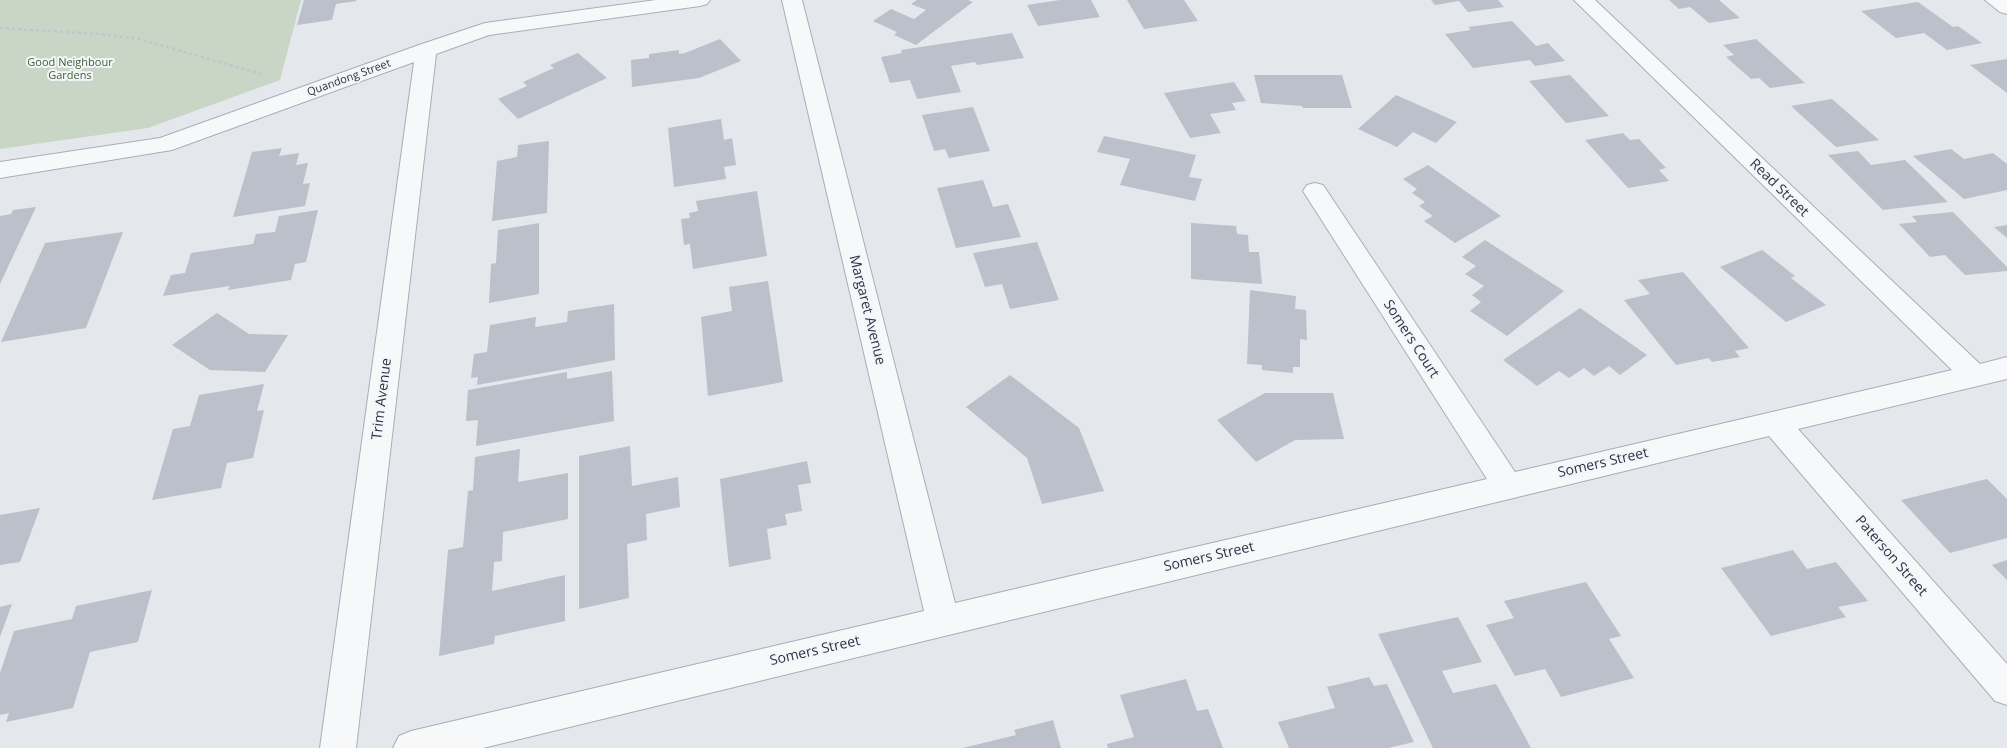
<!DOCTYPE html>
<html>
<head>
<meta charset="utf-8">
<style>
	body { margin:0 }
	canvas { display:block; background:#e4e7ec }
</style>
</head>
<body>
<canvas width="2007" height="748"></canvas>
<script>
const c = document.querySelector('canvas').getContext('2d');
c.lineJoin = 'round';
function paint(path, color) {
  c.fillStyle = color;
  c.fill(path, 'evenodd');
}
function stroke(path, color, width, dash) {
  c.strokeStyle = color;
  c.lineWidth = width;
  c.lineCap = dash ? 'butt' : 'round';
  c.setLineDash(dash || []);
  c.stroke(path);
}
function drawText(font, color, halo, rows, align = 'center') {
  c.font = font + ' "Open Sans",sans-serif';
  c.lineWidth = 4;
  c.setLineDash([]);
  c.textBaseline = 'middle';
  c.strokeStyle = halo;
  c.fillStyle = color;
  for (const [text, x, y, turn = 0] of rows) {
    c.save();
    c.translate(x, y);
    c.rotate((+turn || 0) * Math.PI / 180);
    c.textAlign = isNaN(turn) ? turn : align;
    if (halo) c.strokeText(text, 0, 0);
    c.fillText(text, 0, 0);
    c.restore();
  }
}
const green = new Path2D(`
	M0,0H301L280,80L148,128L0,149Z`);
const building = new Path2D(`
	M304,0H356V1L336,4L332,20L297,25Z
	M917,0H968L973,2L916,45L894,35L897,32L873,21L891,9L914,19L926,10L911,4Z
	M1060,0H1091L1100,17L1038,26L1027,5Z
	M1127,0H1184L1198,21L1144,29Z
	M1431,0H1498L1504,7L1468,12L1459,1L1435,5Z
	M1669,0H1719L1740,18L1709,23L1690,7L1679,9Z
	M1918,2L1953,27L1958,26L1982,43L1947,50L1924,33L1896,38L1861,11Z
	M1512,21L1536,46L1548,43L1565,61L1535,66L1530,60L1473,68L1445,34L1471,30L1468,27Z
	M1012,33L1024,58L977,65L975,62L951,66L961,92L917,99L910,80L890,83L881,57L902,53L901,50Z
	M720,39L741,61L699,78L632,87L631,60L649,58V54L679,50V54L685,53Z
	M1756,39L1805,83L1770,88L1759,78L1751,79L1726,57L1734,55L1723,45Z
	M578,53L607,78L518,119L498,99L527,86L523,82L554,68L550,65Z
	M2007,59V93L1970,65Z
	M1254,75H1342L1352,108H1303L1302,106L1261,103Z
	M1570,75L1609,116L1566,123L1529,81Z
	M1234,82L1246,101L1232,103L1236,110L1210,114L1221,133L1190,138L1164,93Z
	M1396,95L1457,122L1436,143L1413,132L1397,147L1358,129Z
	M1832,99L1879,140L1836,147L1791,106Z
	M973,107L990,151L949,158L945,149L934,151L922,115Z
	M721,119L724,140L732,138L736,165L724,167L726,179L674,187L668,128Z
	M1623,133L1630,140L1639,139L1666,168L1659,170L1669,181L1628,188L1585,140Z
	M1104,136L1196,155L1189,177L1202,179L1195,201L1120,185L1130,159L1097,152Z
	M549,141L547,213L492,221L497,161L517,157L518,145Z
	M282,148L279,156L299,153L296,165L308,163L303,184L310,183L305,206L233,217L252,152Z
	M1951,149L1964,159L1993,153L2007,164V190L1964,199L1913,156Z
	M1858,151L1871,165L1905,160L1948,202L1883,210L1828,155Z
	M1428,165L1501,216L1455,243L1424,221L1433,216L1419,206L1425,202L1412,193L1417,189L1403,179Z
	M983,180L993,207L1008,204L1021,237L956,248L937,188Z
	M757,191L767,256L693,269L690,244L684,245L681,219L690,218L689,213L698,211L696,201Z
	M36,207L0,284V216L11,214L13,210Z
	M318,210L306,262L295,264L291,280L228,290L230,286L163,296L171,275L185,273L191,253L253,244L256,234L275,232L279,216Z
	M1953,212L2007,267V271L1965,275L1945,255L1930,257L1899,224L1917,222L1912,216Z
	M539,223V294L489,303L491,264L496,263L498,230Z
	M1191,223L1236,226L1237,234L1248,235L1249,252H1259L1262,284L1191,279Z
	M2007,225V238L1994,227Z
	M123,232L86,328L1,342L45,243Z
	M1485,240L1564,291L1507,336L1470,311L1481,302L1472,295L1484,286L1465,274L1476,266L1462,257Z
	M1037,242L1059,300L1010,309L1002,284L985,287L973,253Z
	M1762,250L1795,276L1791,278L1826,305L1786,322L1720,267Z
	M1683,272L1749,348L1735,351L1740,357L1712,362L1709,358L1676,365L1624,300L1650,294L1638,280Z
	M768,281L783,382L708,396L701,317L732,311L729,287Z
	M1250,290L1296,296L1295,309L1306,310L1307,340L1300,339V367H1293V373L1262,370V365L1247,364Z
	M614,304L615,360L477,385L478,377L471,378L474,354L487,352L490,325L536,317L535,327L567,322L568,311Z
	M1580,308L1647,355L1620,375L1609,366L1594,376L1584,368L1569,378L1559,371L1537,386L1503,360Z
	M217,313L249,334L288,335L265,372L210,370L172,345Z
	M612,371L614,421L476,446L478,420L466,421L468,390L567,372V379Z
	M1010,375L1079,428L1104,491L1042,504L1027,458L966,407Z
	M264,384L257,411L264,410L253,458L227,463L221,488L152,500L173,429L190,426L199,395Z
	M1265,393H1333L1344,439L1295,440L1256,462L1217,420Z
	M630,446L632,486L678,477L680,507L646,514L647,540L627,544L629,598L579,609V456Z
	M520,449L518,482L568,473V519L503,532L502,561L494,562L492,591L565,575V621L495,636L494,644L439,656L448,550L463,547L468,491L473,490L475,457Z
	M807,461L811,483L798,485L802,511L785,514L787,525L767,529L771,559L729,567L720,479Z
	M1987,479L2007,499V538L1950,553L1901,500Z
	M40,508L20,562L0,565V515Z
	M1793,550L1807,569L1836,562L1868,601L1838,607L1846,617L1771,636L1721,568Z
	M2007,560V580L1992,565Z
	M1586,582L1621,636L1609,639L1634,678L1561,697L1545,669L1515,676L1486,625L1514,618L1504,601Z
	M152,590L138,642L90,652L73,708L6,722L9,713L0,715V673L14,631L72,619L76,606Z
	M12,604L0,637V607Z
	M1458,617L1482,662L1442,671L1453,693L1496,684L1531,748H1433L1378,634Z
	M1369,677L1374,686L1387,684L1414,742L1388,748H1289L1278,722L1335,708L1327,687Z
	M1186,679L1197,711L1208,709L1223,748H1108L1107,744L1134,737L1120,695Z
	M1053,720L1061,748H963L1016,735L1014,730Z`);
const path = new Path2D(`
	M0,28L98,34L139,39L265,75`);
const minor = new Path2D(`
	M656,0H710L707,4L700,6L489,35L436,54L356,748H320L414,62L172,150L0,178V162L160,138L419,45L485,23Z
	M782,0H802L955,603L1487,479L1303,191L1307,185L1315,183L1323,185L1515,472L1952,370L1574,0H1595L1980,364L2007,357V379L1798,429L2007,664V705L1995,701L1769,436L483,748H393L399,736L411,731L924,611Z
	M1985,0H2007V14L2000,12Z`);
const farParknames = [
	["Good Neighbour",70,63],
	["Gardens",70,76]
];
const farStreetnames = [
	["Quandong Street",349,78,-20]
];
const streetNames = [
	["Read Street",1779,188,44],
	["Margaret Avenue",867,310,76],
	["Somers Court",1411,339,57],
	["Trim Avenue",382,399,-83],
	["Somers Street",1603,463,-13],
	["Paterson Street",1891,556,49],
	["Somers Street",1209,557,-13],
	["Somers Street",815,651,-13]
];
paint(green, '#c9d6c5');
paint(building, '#bbc0ca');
stroke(minor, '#a9aeb7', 2);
stroke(path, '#c2c5cb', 2.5, [3, 3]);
paint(minor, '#f7f8fa');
drawText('11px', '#3f6138', '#f4f6f9', farParknames);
drawText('11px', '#2b3445', '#f4f6f9', farStreetnames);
drawText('14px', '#2b3445', '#f4f6f9', streetNames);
</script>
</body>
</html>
